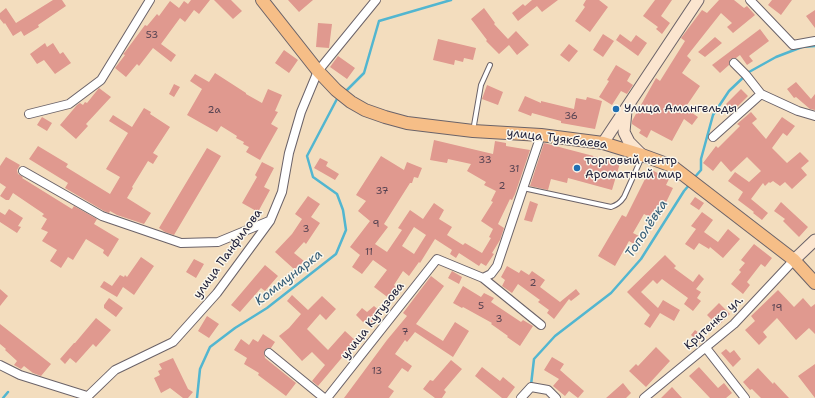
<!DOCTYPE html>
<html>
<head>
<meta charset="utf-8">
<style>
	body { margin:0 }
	canvas { display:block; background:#f3ddbe }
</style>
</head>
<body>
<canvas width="815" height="398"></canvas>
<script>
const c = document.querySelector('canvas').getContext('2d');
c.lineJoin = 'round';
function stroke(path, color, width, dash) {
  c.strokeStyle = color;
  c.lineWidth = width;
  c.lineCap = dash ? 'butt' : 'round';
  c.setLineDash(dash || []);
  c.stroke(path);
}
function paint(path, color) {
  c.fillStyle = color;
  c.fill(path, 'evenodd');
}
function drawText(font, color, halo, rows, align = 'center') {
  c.font = font + ' "Shantell Sans",sans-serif';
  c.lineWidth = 3;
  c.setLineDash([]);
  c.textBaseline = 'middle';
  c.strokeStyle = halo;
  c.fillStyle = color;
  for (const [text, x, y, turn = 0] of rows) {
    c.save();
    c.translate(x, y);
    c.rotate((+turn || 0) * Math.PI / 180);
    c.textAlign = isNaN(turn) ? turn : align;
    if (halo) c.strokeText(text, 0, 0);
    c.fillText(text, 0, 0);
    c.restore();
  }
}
const stream = new Path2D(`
	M344,93L364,73L379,21L451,0
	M694,178L701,170V159L713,115L729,91L749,72L776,57L802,47L815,46
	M531,385L534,359L555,336L611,293L641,259L684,191L690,184
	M3,398L8,392
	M197,398L200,369L210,347L235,328L267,308L336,254L346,230L343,210L337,194L313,177L307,156L338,97`);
const building = new Path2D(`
	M53,0H62L66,6L38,25L39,27L24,36L21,31L13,36L5,23L4,24L0,19V13L6,8L16,23Z
	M191,0H210L199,14L194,10L185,22L180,18L161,44L176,55L171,62L153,48L139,66L137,64L126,77L115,68L125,55L123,54L125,52L145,25L147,26L157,14L159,16L170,1L179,8L184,1L188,4Z
	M214,0H231L242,11L233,19Z
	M288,0H313L299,12Z
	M532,0H558L542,12L537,6L518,21L512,13L523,4L525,6Z
	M586,0H599L608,7L590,32L575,21L585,7L583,5Z
	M655,0H672L661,16L670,23L662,34L656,29L658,27L643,16Z
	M719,0H734L744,8L747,6L755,15L733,33L727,27L732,23L721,13L687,56L691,60L682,73L700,86L685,108L698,117L692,125L684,119L672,141L651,130L647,138L639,133L641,130L632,124V121L656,78L660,81L685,41L681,38L702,10L707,13Z
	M772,0H792L781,15L768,5Z
	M484,8L495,23L494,24L508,39L516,31L529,45L517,55L509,45L499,54L486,41L487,40L471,19Z
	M815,10V28L806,16Z
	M318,23L332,24L329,48L316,47Z
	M760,29L769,41L749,56L753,61L747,65L740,55L736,58L730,59L729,65L720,73L712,65Z
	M603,34L614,41L603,57L593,50Z
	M620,34L631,42L636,35L647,43L638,56L616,40Z
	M715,37L722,43L705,57L698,52Z
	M438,39L476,48L473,60L464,58L463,62L455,60L454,65L433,60Z
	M45,43L47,47L53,43L60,54L63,52L71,63L55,74L44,60L37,64L30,54Z
	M569,44L578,51L569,62L560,55Z
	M284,50L298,60L289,73L275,63Z
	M338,56L355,68L347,79L330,67Z
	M616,65L631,74L627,81L633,85L627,94L621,91L612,105L599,97L609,81L607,80Z
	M215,73L246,93V94L262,103L268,89L282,95L275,111L278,112L271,124L278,128L260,160L246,152L249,147L243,144L244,142L236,138L237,136L221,126L217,132L187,115L202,89L190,81L195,74L209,82Z
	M796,82L811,99L815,94V110L810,109L796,97L794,98L787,89Z
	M174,84L180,87L174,97L169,94Z
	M487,85L503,92L498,105L482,99Z
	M99,88L111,97L86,124L88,126L76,139L60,125L77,105L80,103L83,105L85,102L87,103Z
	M741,89L748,96L733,111L726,104Z
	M525,96L541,103V101L574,109L576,98L586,100L587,97L602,101L595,129L561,123V121L532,113L531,116L518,111Z
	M144,108L151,112L150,114L170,127L153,153L158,156L153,164L148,161L132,187L133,188L127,198L151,213L144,224L117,215L110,211L109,213L104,211L65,188L68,183L29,159L38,146L68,164L66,167L110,194L120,177L106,169L128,133L109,121L113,115L132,127Z
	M751,112L757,119L752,123L766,139L782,117L795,126L787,136L783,133L772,148L787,163L800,152L809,161L801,168L807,175L792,189L785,182L780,186L773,181L770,183L769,182L765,186L763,183L751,199L768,213L762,220L753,213L754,212L738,200L743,192L728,181L735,172L749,182L761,171L747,157L731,172L721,161L713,171L703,163L716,146L718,148L740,126L737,124Z
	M42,117L52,123L47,131L37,125Z
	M434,140L493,154L495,141L506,143V146L530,150L515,194L512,200L510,199L498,224L504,228L500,240L492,253L494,254L486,266L481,263L479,266L459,253L456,258L450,254L452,250L435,239L420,263L419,262L409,276L403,271L394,285L398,289L390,299L374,287L387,270L373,260L362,274L352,267L360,255L350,247L370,221L358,211L366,201L356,195L381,156L404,170L407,162L422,168L418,178L414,177L412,183H410L384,224L388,227L375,244L387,252L402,230L398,228L410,210L423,219L434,203L444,210L439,219L452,227L447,235L463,245L465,243L482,253L491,238L489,237L493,229L481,221L493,202L491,201L496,191L484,185L486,182L467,171L471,164L448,159L447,163L430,160ZM414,227L426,235L414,254L402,246Z
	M544,143L620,163L612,190L568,178L567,183L551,179L548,190L530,186Z
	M207,148L221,156L174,235L165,232L159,228Z
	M6,157L20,165L17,170L18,174L23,177L22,178L72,209L74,206L97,219L94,224L119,239L108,257L103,253L104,250L86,239L73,260L68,257L61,268L50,261L57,250L42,241L48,232L41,229L47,219L42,216L44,214L13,193L9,200H6L0,196L6,187L0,183V166Z
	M320,158L328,162L326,166L339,174L335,180L314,168Z
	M262,162L274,168L264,187L270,190L258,212L242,203L257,177L255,175Z
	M650,169L669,179L666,185L673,188L657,221L644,214L633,233L639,236L634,244L629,241L615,266L598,256L622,215L626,217Z
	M308,196L320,204L311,217L320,223L306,244L304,242L294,253L304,261L295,270L275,252L292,234L302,219L295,214Z
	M695,197L704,203L699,210L690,204Z
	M530,201L538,204L532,222L524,220Z
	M781,202L808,227L799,237L783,221L785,219L774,211Z
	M9,209L23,218L18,226L21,227L17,233L0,222V212L5,215Z
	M702,212L713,220L704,232L718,242L728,229L740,239L723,258L710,247L709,249L699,243L694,250L685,244L696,229L691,226Z
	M754,244L772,258L765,267L761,264L747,282L750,285L743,294L731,284L741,272L739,270L745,263L741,260Z
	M665,255L676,266L674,268L693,282L699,274L704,279L696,289L701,292L697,298L701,301L693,311L684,304L688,298L662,279L657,284L653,280L641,292L658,308L663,300L680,310L674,321L660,313L650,328L644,324L650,315L627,292Z
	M141,257L154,266L134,295L123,287L117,297L100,287L104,281L112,286L120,275L124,277L125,275L127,277Z
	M194,259L204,264L196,278L186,272Z
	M265,265L278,276L265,291L261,288L240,312L231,305Z
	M507,266L519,273L521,270L529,275L532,271L545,280L540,287L560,302L576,289L580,294L571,301L569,299L554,319L547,313L549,310L538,302L540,300L518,284L512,293L502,286L505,280L501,277Z
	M452,271L462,277L459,284L448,278Z
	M431,276L444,286L416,324L443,341L455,322L469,331L453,357L415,332L407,342L405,340L395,354L412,366L408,372L402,368L388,387L394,391L389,398H344L387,340L407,316L403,313Z
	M463,286L481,297L484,293L494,298L491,302L521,322L523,320L533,326L520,346L507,337L508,336L491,324L492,323L463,307L462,308L453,303Z
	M0,289L8,296L0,306Z
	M778,290L794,307L803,298L811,307L815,304V334L809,328L796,340L777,318L763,332L767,337L759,345L745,330L755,321L751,316Z
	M292,295L308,310L322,296L336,309L326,320L320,314L307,329L328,350L345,331L356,341L318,386L312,381L325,365L312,352L302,361L279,336L289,328L301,314L287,301Z
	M109,298L123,308L116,317L104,308V305Z
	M719,303L730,314L718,326L707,315Z
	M374,306L381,312L371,323L367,319L363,322L356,315L362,308L367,312Z
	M207,316L219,324L209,338L198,331Z
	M96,318L111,330L96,347L93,344L76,363L70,358L65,364L60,359L74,343H75Z
	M0,324L51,364L41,376L33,373L24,366L21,369L14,365L17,361L5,350L6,349L0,344Z
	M695,330L703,336L699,342L691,335Z
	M263,334L275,342L271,348H267L265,350L264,352L265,358L296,383L286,396L258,375L259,373L244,364L247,358L234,350L241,339L249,345L253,339L258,342Z
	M656,347L670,361L646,387L629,371L636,364L638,366Z
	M726,349L730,353L734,350L741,359L733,367L721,353Z
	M552,357L564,364L560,370L584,391L578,398L569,391L565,396L553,386L559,379L544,370Z
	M173,358L188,389L193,392L188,398H183L170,388L161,393L154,378L160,375L158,371L162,369L159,364Z
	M451,360L462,369L444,390L446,392L442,398H435L423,389L430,380L433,381Z
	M815,364V398L798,376Z
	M482,367L500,381L503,377L515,387L507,398H502L475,376Z
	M699,367L718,388L724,383L732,393L726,398H710L689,376Z
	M758,368L773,384L774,382L789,398H761L752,389L750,390L743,382Z
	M623,383L631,393L626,398H606Z
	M672,387L682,398H661Z`);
const lane = new Path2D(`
	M473,131L481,85L490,65
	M523,188L611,207C617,205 620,203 624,197L642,157`);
const street = new Path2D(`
	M750,0L793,45L815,41
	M734,63L746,75L761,94L798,111L815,116
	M29,114L69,104L101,80L150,0
	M713,137L761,94
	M23,171L102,216L181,243L218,242L269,221
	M483,278L491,274L497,266L541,135
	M706,348L745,398
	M269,353L324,398
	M0,365L20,375L87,396
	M86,398L115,370L173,342L217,293L270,221L282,192L289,153L301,112L318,71L376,0
	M327,398L437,259L483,278L541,325
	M521,398L531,387L548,390L556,398
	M644,398L734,324L794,260`);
const secondary = new Path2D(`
	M626,111L624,132L629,142L642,155
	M603,143L698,0
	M794,260L815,240`);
const primary = new Path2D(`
	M262,0L318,71L336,90L351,102L365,110L385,117L407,123L473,131L541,135L603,143L642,155L672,166L794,260L815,283`);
const markers = [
	[616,109,4,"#1f6fb2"],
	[577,168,4,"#1f6fb2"]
];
const numberNames = [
	["53",152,35],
	["2а",214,110],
	["36",571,116],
	["33",485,160],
	["31",514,169],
	["2",502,186],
	["37",382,191],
	["9",376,224],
	["3",306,229],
	["11",369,252],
	["2",533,283],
	["5",481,306],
	["19",777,308],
	["3",499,319],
	["7",405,332],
	["13",377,371]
];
const poiNames = [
	["Улица Амангельды",624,109],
	["торговый чентр",585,161],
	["Ароматный мир",585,175]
];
const streetNames = [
	["улица Туякбаева",557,139,7],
	["улица Панфилова",228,254,-54],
	["улица Кутузова",373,321,-52],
	["Крутенко ул.",714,323,-42]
];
const waterNames = [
	["Тополёвка",647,229,-57],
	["Коммунарка",289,278,-38]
];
stroke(stream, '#52b6d0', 2.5);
paint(building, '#e0998f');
stroke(lane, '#6b6369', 6);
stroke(street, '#6b6369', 10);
stroke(secondary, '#6b6369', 13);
stroke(primary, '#6b6369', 14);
stroke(lane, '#fff', 4);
stroke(street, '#fff', 8);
stroke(secondary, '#fbe5cf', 11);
stroke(primary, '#f6be87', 12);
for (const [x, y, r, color] of markers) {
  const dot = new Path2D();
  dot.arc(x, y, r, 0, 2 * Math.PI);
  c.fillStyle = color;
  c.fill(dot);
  stroke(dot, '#fbf7ec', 1.5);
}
drawText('10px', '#524050', null, numberNames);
drawText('12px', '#22223b', '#fbf7ec', poiNames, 'left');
drawText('12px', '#22223b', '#fbf7ec', streetNames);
drawText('italic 13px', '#355d77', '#fbf7ec', waterNames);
</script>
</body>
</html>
